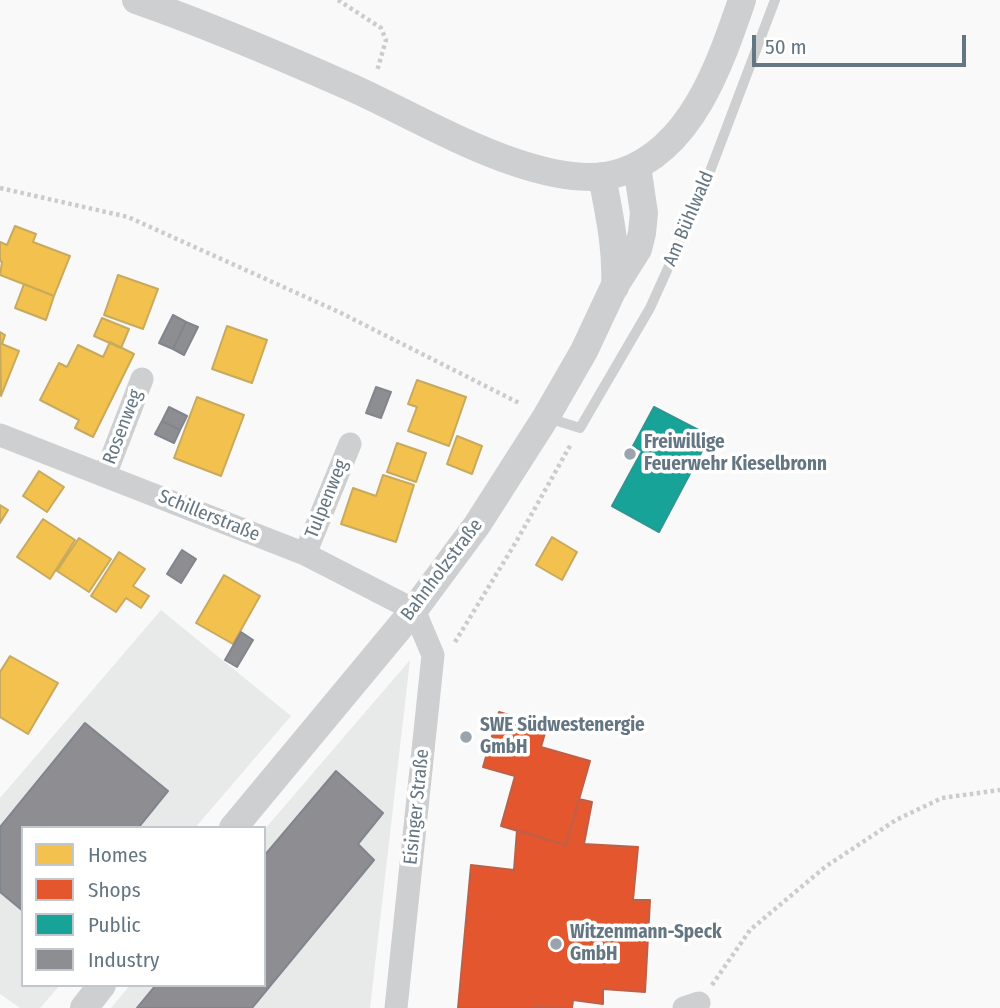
<!DOCTYPE html>
<html>
<head>
<meta charset="utf-8">
<style>
	body { margin:0 }
	#map { position:relative; width:1000px; height:1008px; overflow:hidden; background:#f9f9f9; font-family:"Fira Sans Condensed",sans-serif }
	canvas { display:block }
	.legend { position:absolute; left:21px; top:826px; width:245px; height:161px; box-sizing:border-box; background:#fff; border:2px solid #c1c8cd; margin:0; padding:9px 12px; list-style:none; font-size:21px; color:#657683 }
	.legend li { display:flex; align-items:center; gap:14px; height:35px }
	.legend b { width:35px; border:2px solid #c1c8cd }
	.scale { position:absolute; left:752px; top:35px; width:214px; height:32px; box-sizing:border-box; border:4px solid #657683; border-top:0; padding-left:9px; font-size:21px; line-height:24px; white-space:nowrap; color:#657683; -webkit-text-stroke:5px #fff; paint-order:stroke }
</style>
</head>
<body>
<div id="map">
<canvas width="1000" height="1008"></canvas>
<ul class="legend">
<li><b style="height:19px;background:#f2c14e"></b>Homes</li>
<li><b style="height:19px;background:#e4572e"></b>Shops</li>
<li><b style="height:19px;background:#17a398"></b>Public</li>
<li><b style="height:19px;background:#8d8d92"></b>Industry</li>
</ul>
<div class="scale">50 m</div>
</div>
<script>
const c = document.querySelector('canvas').getContext('2d');
c.lineJoin = 'round';
function paint(path, color) {
  c.fillStyle = color;
  c.fill(path, 'evenodd');
}
function stroke(path, color, width, dash) {
  c.strokeStyle = color;
  c.lineWidth = width;
  c.lineCap = dash ? 'butt' : 'round';
  c.setLineDash(dash || []);
  c.stroke(path);
}
function drawText(font, color, halo, rows, align = 'center') {
  c.font = font + ' "Fira Sans Condensed",sans-serif';
  c.lineWidth = 7;
  c.setLineDash([]);
  c.textBaseline = 'middle';
  c.strokeStyle = halo;
  c.fillStyle = color;
  for (const [text, x, y, turn = 0] of rows) {
    c.save();
    c.translate(x, y);
    c.rotate((+turn || 0) * Math.PI / 180);
    c.textAlign = isNaN(turn) ? turn : align;
    if (halo) c.strokeText(text, 0, 0);
    c.fillText(text, 0, 0);
    c.restore();
  }
}
const built = new Path2D(`
	M161,610L291,716L195,828H23V985H60L40,1008H20L0,994V798Z
	M410,660L370,1008H111L130,985H264V830Z`);
const homes = new Path2D(`
	M15,226L36,234L33,242L70,256L54,296L0,275L2,262L0,261V242L7,245Z
	M118,275L158,289L143,329L104,315Z
	M24,284L54,296L46,320L15,308Z
	M102,318L129,329L121,348L94,336Z
	M227,326L267,340L252,383L212,369Z
	M0,332L5,335L2,344L19,351L1,396Z
	M110,342L134,354L93,437L75,428L79,420L40,400L59,363L67,367L78,345L103,357Z
	M417,380L466,397L449,446L408,431L417,407L408,404Z
	M197,397L244,415L221,476L174,458Z
	M457,436L482,446L472,474L447,464Z
	M397,443L426,453L416,482L387,472Z
	M39,471L64,487L47,512L23,496Z
	M383,475L414,485L396,542L341,524L353,488L376,496Z
	M0,505L8,510L0,523Z
	M43,519L75,540L50,579L17,557Z
	M552,537L577,552L562,580L536,565Z
	M79,538L111,559L89,592L57,571Z
	M119,552L145,569L133,586L149,596L141,608L126,598L116,612L91,596Z
	M224,575L260,596L233,644L196,623Z
	M10,656L58,683L28,734L0,717V672Z`);
const shops = new Path2D(`
	M499,712L547,726L541,747L590,761L566,845L501,826L515,776L483,767Z
	M579,799L592,802L584,844L638,847L633,900H650L645,992L603,989V1004L573,1000L572,1008L534,1007V1008H458L471,865L514,870L517,830L566,845Z`);
const public = new Path2D(`
	M654,407L710,436L659,532L612,506L642,451L633,446Z`);
const industry = new Path2D(`
	M173,315L186,322L173,349L159,343Z
	M186,322L198,327L184,355L173,349Z
	M376,387L391,392L381,418L366,413Z
	M169,407L187,416L180,430L162,421Z
	M162,421L180,430L174,443L155,434Z
	M182,550L196,559L181,583L167,574Z
	M241,632L253,640L237,667L225,660Z
	M85,723L168,791L138,828H23V911L0,892V827Z
	M336,771L383,813L358,844L374,860L252,1008H137L156,985H264V856Z`);
const path = new Path2D(`
	M338,0L381,28L386,40L377,71
	M0,188L128,217L339,312L521,404
	M455,642L516,542L571,444
	M712,985L750,930L825,867L896,820L942,798L1000,790`);
const service = new Path2D(`
	M548,418L580,428L650,308L701,195L775,0`);
const minor = new Path2D(`
	M0,435L305,554L414,610L433,655L396,1008
	M105,475L142,379
	M305,554L350,444
	M684,1008L699,1003`);
const tertiary = new Path2D(`
	M136,0C208,25 278,55 348,86C418,116 546,198 622,172C692,148 720,64 742,0
	M602,176C609,214 617,248 615,287
	M233,828L414,610L477,525L546,417L584,351L614,287L638,249L642,233L644,213L637,166
	M84,1008L102,985`);
const markers = [
	[630,454,7,"#99a4ac"],
	[466,737,7,"#99a4ac"],
	[556,944,7,"#99a4ac"]
];
const streetNames = [
	["Am Bühlwald",689,219,-67],
	["Rosenweg",123,427,-69],
	["Tulpenweg",327,499,-68],
	["Schillerstraße",209,516,22],
	["Bahnholzstraße",442,570,-53],
	["Eisinger Straße",417,807,-84]
];
const poiNames = [
	["Freiwillige",644,443],
	["Feuerwehr Kieselbronn",644,465],
	["SWE Südwestenergie",480,726],
	["GmbH",480,748],
	["Witzenmann-Speck",570,933],
	["GmbH",570,955]
];
paint(built, '#e8e9e9');
paint(homes, '#f2c14e');
stroke(homes, '#c8aa5e', 2);
paint(shops, '#e4572e');
stroke(shops, '#be6048', 2);
paint(public, '#17a398');
stroke(public, '#2e9692', 2);
paint(industry, '#8d8d92');
stroke(industry, '#81868e', 2);
stroke(path, '#cbcccd', 4.5, [3.5, 3.5]);
stroke(service, '#cecfd0', 10);
stroke(minor, '#cecfd0', 23);
stroke(tertiary, '#cecfd0', 28);
for (const [x, y, r, color] of markers) {
  const dot = new Path2D();
  dot.arc(x, y, r, 0, 2 * Math.PI);
  c.fillStyle = color;
  c.fill(dot);
  stroke(dot, '#fff', 2.5);
}
drawText('19px', '#657683', '#fff', streetNames);
drawText('bold 19px', '#657683', '#fff', poiNames, 'left');
</script>
</body>
</html>
